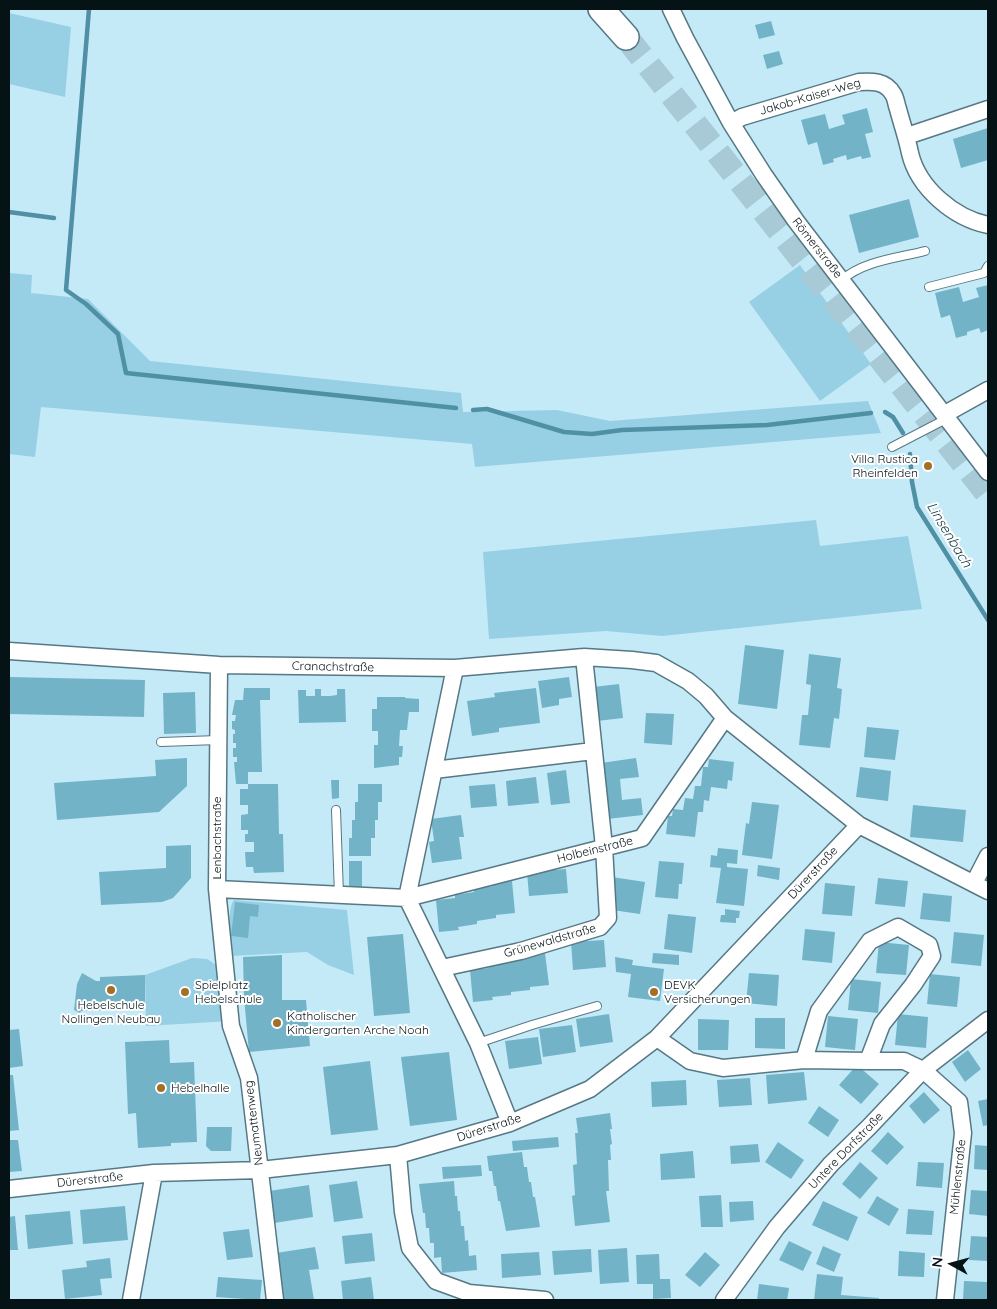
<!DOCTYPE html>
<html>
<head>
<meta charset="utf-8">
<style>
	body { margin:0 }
	#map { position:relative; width:997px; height:1309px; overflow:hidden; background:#c4eaf8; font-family:Quicksand,sans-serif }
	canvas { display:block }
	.frame { position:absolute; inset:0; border:10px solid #051317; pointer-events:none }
	.north { position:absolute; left:927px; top:1239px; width:50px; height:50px; -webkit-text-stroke:4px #fff; paint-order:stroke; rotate:277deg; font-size:14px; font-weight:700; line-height:20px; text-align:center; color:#051317 }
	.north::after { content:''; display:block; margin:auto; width:18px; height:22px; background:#051317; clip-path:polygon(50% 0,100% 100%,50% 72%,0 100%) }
</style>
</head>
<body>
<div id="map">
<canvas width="997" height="1309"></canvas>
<div class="frame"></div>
<div class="north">N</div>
</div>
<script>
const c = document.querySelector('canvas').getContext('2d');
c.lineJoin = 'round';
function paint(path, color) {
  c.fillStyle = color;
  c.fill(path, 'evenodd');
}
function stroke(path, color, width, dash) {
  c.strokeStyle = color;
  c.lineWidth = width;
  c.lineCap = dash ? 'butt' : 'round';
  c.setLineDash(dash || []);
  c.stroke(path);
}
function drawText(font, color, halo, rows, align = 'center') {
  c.font = font + ' Quicksand,sans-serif';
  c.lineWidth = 4;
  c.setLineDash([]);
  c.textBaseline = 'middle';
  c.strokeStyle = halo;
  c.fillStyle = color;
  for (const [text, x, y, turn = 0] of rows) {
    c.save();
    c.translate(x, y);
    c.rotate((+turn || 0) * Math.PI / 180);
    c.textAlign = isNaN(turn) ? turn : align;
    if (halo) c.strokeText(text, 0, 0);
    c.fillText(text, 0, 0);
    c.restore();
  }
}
const green = new Path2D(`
	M9,13L71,27L65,97L9,84Z
	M800,265L871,364L820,401L749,302Z
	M9,273L32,275L31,293L88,299L150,361L461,393L463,412L557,410L610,421L868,401L881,433L475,467L472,444L41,407L35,457L9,454Z
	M816,520L820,546L908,536L922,609L662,636L606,631L489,639L483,552Z
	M234,900L347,910L354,975L328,965L307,952L232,956C231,943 226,909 234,900Z
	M192,958L207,959L221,968L231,1021L146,1026L145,975Z`);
const stream = new Path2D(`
	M89,9L66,290L86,304L118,334L126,373L456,408
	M9,212L54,218
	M473,410L487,409L564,432L592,434L622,430L767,425L871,413
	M885,412L893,417L903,433
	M910,454L912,482L917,507L988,620`);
const building = new Path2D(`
	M771,21L775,35L759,39L755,25Z
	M779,51L783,64L767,69L763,55Z
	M867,108L873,132L865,134L871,157L862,159L861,156L847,160L846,155L833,159L834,162L823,165L817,142L808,145L801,120L825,114L829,129L845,124L842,115Z
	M988,128V160L961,168L953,139Z
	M909,199L919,237L859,253L849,215Z
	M988,285V330L981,333L979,328L967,332V335L956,338L950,315L941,318L935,293L959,287L963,302L979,297L976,288Z
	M745,645L784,650L777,709L738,704Z
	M809,654L841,658L837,688L842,689L839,719L834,718L830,748L799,745L802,715H808L811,685L806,684Z
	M9,677L145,680L144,717L9,714Z
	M569,677L572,697L559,699V705L542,708L538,681Z
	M619,684L623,718L597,721L593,687Z
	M244,688H270V700H260L262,772H248V784H278L279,834H283L284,872L254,873L253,867H246L245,852H254V842H245V834H248V830H241V815L248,814V805H240V789H248V784H236L234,762H237V757H233V748H236V743H233V734H235V730L232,729V721H235L236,715H232L235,700H243Z
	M536,688L540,723L499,728V732L472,736L467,701L495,697L494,693Z
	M315,689H321V696H330L337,695V689H345L346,722L299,723L298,690H306V696H315Z
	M195,692L196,733L164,734L163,693Z
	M377,697H405V698L419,699V712H409L407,730H400L399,746H403L402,757H399V765L374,768V745H378V731H372V709H377Z
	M646,713L674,714L672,745L644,743Z
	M867,727L899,730L895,760L864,757Z
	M187,758V786L159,812L57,820L54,783L156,776L155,760Z
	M636,758L639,777L620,779L622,800L641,798L643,815L607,819L601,763Z
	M709,759L734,762L732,781L728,780L727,789L711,787L709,801L704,800L703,812H698L695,837L666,834L668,816H672L673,809L683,810L685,798L693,799L695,786H701L703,767H708Z
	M860,767L891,771L888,801L856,797Z
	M566,770L570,803L551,805L547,773Z
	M536,777L539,803L508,806L506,781Z
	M331,780H339V798L332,799Z
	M358,784H382V802H378V820H375V838H371V856H349V838H352V820H355V802H358Z
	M495,784L497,806L471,808L469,786Z
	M752,802L779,805L772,859L742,855L746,823L749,824Z
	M913,805L966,810L963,842L910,837Z
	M461,815L464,837H459L462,859L432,863L429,842L434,841L431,819Z
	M191,845V878L173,898L162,902L101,905L99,872L166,868V846Z
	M718,848L738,850L737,864L727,863V867L748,869L744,906L716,903L721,868L710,867L711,855L717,856Z
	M349,861H362V887H349Z
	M659,861L684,863L682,884H679L678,899L655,897Z
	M758,865L780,868L779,880L757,876Z
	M566,869L568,893L529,896L527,872Z
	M612,877L645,882L640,914L612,910L615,891L610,890Z
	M878,878L908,881L905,907L875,904Z
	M512,881L515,913L496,915V918L477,921V924L458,927L459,930L439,932L436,900L455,898V895L474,892V889L493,886L492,883Z
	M825,883L855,886L852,916L822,914Z
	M923,893L952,896L950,922L920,919Z
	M235,902L259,905L258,917L250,916L248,938L231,936Z
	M725,909L740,911L739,918H736V923L720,922L721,915H725Z
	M668,914L696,917L692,953L664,949Z
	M805,929L835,932L832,963L802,960Z
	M954,932L984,935L981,966L951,963Z
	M403,934L410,1013L374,1016L367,937Z
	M604,940L606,967L573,970L571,942Z
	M879,942L909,945L906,975L876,973Z
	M545,953L549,985L530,987V990L511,992V995L492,997L493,1000L473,1002L470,970L489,968V965L508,963V960L527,958L526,955Z
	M653,953L679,955V965L652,963Z
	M282,955V1000H306L310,1046L249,1052L244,997L243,957Z
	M615,957L633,960L632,965L664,969L660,1001L628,997L631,974L616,972Z
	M82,973L96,981H100V977L145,975V1009L81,1011L80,1013L74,1010L77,984Z
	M749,973L779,975L777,1006L746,1003Z
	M930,974L960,977L957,1007L927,1004Z
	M851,979L881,982L878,1013L848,1010Z
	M609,1014L613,1042L580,1047L576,1019Z
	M898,1014L928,1017L926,1048L895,1045Z
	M828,1016L858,1019L855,1050L825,1047Z
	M755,1018H785V1049L755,1048Z
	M698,1019L729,1020L728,1050H698Z
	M572,1025L576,1052L543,1057L539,1029Z
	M19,1029L23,1066L9,1068V1030Z
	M538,1037L542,1064L509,1069L505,1041Z
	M169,1040L170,1063L194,1062L197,1142L171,1143V1146L138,1148L136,1113L128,1114L125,1042Z
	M968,1050L981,1069L965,1082L952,1062Z
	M449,1052L457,1120L410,1126L401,1057Z
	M370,1061L378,1130L331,1135L323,1067Z
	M857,1065L879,1084L861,1104L839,1085Z
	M804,1072L807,1100L768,1104L766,1075Z
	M9,1075H13L19,1130L9,1131Z
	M750,1078L752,1105L719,1107L717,1080Z
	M686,1080L687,1105L652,1107L651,1082Z
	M924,1092L940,1110L924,1124L909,1106Z
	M988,1099V1125L983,1126L978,1101Z
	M819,1106L839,1120L828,1137L808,1123Z
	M610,1113L612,1129H610L612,1144L610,1145L611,1160H608L609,1191H606L610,1222L575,1226L572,1196L575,1195L573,1165L577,1164L575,1133H578L576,1118Z
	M207,1127H232L231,1151H211L206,1146Z
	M888,1132L904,1147L887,1165L871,1151Z
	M558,1137L559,1147L513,1151L512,1141Z
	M9,1140H18L22,1171L9,1172Z
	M778,1142L804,1160L791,1179L765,1162Z
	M758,1144L760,1162L731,1164L730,1146Z
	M975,1145L988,1146V1170L974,1169Z
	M693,1151L695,1178L661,1180L660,1154Z
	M522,1152L524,1167H527L529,1182H531L533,1197H535L540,1227L506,1231L500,1201H498L496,1186H494L492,1171H489L487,1156Z
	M860,1162L878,1178L860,1199L842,1184Z
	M918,1162L944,1163L942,1188L916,1186Z
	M481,1165L482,1176L443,1179L442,1167Z
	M357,1181L363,1218L334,1222L329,1185Z
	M454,1181L455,1196H457L458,1211H460L461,1226H464L465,1241L468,1240L469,1256L476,1255L477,1270L442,1273L441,1257L434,1258V1243H430L429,1228H426L425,1213H423L419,1184Z
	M309,1185L313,1217L274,1223L269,1191Z
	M971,1190L988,1191V1216L969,1214Z
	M721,1195L723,1227H701L699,1196Z
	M877,1196L899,1209L889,1226L867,1213Z
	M753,1201L754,1220L730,1222L729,1202Z
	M823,1201L858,1217L848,1241L812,1225Z
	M125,1206L128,1240L83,1244L80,1210Z
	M908,1209L934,1211L932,1235L906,1234Z
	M70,1211L73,1244L28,1249L25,1215Z
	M15,1216L18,1250H9V1217Z
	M249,1229L253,1257L227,1260L223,1232Z
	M372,1233L375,1261L345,1264L342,1236Z
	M971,1236L988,1237V1261L969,1260Z
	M789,1241L812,1252L803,1271L779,1260Z
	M823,1246L841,1254L834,1272L816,1264Z
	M315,1247L319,1269L309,1270L314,1300H283L276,1253Z
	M627,1248L629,1282L600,1284L598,1250Z
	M591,1249L592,1272L554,1275L552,1251Z
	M899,1251L925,1253L924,1277L898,1276Z
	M539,1252L541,1275L502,1278L501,1254Z
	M705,1252L720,1265L700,1287L685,1275Z
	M659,1254L660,1279H670L671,1298L653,1299V1284H637L636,1255Z
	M110,1258L112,1278L100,1279L102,1295L65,1299L62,1270L87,1267L86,1261Z
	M817,1274L843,1277L841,1295L879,1298V1300H814Z
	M218,1277L262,1280L260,1300L216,1297Z
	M371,1277L374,1300H343L341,1281Z
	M964,1281L988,1282V1300H963Z
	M759,1284L789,1288L787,1300H757Z`);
const primaryTunnel = new Path2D(`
	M626,37L988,494`);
const service = new Path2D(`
	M842,280C863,261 898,258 925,251
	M929,287L984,273L988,266
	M892,447L948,418
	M161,742L218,740
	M336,810L339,895
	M478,1043L532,1025L597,1006`);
const minor = new Path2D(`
	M671,9L685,38L731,123L764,175L796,221L988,472
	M731,123L742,117L859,82C872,81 886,81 893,94C896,98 896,104 898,109C902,124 907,138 910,153C918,188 954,218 988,225
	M907,136L988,109
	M945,414L988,390
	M9,651L219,665L455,668L584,657L632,660L656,663L688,681L706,696L725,718L859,825L988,891
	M219,665L217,889L407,898L642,838L725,718
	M455,668L407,898L478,1043L510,1123
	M434,770L593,751
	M974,883L988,856
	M217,889L231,1026L249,1078L275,1300
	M442,968L521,951L600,927L608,918L604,847L584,657
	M657,1038L690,1061L723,1068L804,1060L819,1011L870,941L898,927L929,945L932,956L913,985L882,1024L868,1061H904L923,1070L959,1102L963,1133L945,1300
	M804,1060L868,1061
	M398,1155L403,1212L410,1248L436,1281L469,1293L545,1300
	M9,1189L154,1173L260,1170L398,1155L510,1123L590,1089L657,1038L859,825
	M131,1300L154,1173
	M724,1300L777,1227L831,1164L869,1127L923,1070L988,1020`);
const primary = new Path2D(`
	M601,9L626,37`);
const markers = [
	[928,466,5,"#a36f27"],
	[111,990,5,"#a36f27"],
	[185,992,5,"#a36f27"],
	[654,992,5,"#a36f27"],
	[277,1023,5,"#a36f27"],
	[161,1088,5,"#a36f27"]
];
const streetNames = [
	["Jakob-Kaiser-Weg",810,97,-16],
	["Römerstraße",817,248,52],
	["Cranachstraße",333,667,1],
	["Lenbachstraße",217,838,-90],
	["Holbeinstraße",595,850,-14],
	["Dürerstraße",813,873,-47],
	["Grünewaldstraße",550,941,-16],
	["Neumattenweg",254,1123,-97],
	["Dürerstraße",489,1128,-18],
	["Untere Dorfstraße",846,1151,-46],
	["Mühlenstraße",958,1177,-84],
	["Dürerstraße",90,1180,-6]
];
const poiNames = [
	["Villa Rustica",918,459,"right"],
	["Rheinfelden",918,473,"right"],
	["Spielplatz",195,985],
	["Hebelschule",195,999],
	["DEVK",664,985],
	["Versicherungen",664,999],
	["Hebelschule",111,1005,"center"],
	["Nollingen Neubau",111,1019,"center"],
	["Katholischer",287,1016],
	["Kindergarten Arche Noah",287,1030],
	["Hebelhalle",171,1088]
];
const waterNames = [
	["Linsenbach",949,535,59]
];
paint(green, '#97d0e4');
stroke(stream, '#4f90a5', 4.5);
paint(building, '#72b3c8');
stroke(primaryTunnel, '#a7cad6', 25, [25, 12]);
stroke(service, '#567884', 10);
stroke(minor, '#567884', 19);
stroke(primary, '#567884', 28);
stroke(service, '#fff', 8);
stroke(minor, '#fff', 16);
stroke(primary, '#fff', 25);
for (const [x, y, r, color] of markers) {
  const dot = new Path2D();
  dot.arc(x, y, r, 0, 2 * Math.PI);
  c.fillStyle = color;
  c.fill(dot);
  stroke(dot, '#fff', 2);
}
drawText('12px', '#051317', '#fff', streetNames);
drawText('12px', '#051317', '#fff', poiNames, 'left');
drawText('italic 14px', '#193842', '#fff', waterNames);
</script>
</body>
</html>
